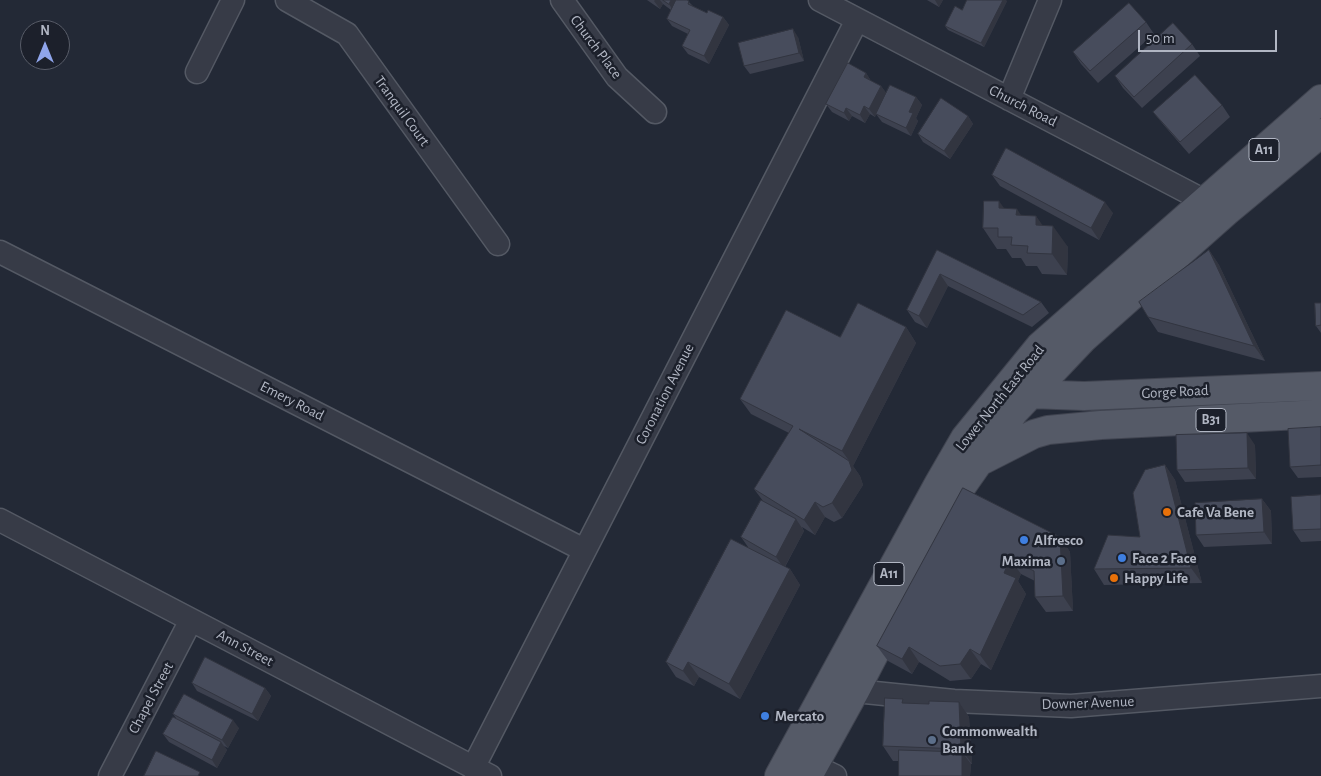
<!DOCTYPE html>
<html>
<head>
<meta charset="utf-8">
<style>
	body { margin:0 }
	#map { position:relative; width:1321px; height:776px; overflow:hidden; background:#232936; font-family:"Alegreya Sans",sans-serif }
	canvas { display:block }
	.north { position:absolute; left:20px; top:20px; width:50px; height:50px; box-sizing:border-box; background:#1c202b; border:1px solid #585c68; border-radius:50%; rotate:0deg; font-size:14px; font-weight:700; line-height:20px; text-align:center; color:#b1b6c3 }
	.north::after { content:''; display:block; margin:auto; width:18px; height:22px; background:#8fa5eb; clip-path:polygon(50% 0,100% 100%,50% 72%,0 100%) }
	.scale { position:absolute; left:1138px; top:30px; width:139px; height:22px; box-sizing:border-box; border:2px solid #b1b6c3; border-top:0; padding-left:6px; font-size:15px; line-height:18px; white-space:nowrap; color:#b1b6c3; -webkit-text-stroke:4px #1c202b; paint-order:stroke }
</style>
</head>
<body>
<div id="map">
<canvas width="1321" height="776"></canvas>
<div class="north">N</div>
<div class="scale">50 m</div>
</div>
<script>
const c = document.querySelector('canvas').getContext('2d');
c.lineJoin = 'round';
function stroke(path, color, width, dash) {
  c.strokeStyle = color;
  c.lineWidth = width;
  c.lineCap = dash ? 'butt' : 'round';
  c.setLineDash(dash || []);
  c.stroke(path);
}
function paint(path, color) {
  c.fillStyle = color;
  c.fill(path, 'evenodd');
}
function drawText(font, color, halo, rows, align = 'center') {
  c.font = font + ' "Alegreya Sans",sans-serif';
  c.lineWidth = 5;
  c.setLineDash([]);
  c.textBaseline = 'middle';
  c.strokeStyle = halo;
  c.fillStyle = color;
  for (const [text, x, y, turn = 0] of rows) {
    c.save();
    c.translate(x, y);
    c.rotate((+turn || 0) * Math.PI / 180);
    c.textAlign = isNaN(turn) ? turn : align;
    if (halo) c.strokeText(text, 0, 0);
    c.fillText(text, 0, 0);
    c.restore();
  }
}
const minor = new Path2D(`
	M287,0L347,34L498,244
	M562,0L617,77L655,112
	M820,0L1220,209
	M197,72L233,0
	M1009,99L1050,0
	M0,252L584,550
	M0,520L490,776
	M855,691L954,701L1071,706L1321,686
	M814,766L835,776
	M473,768L857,20
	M110,776L191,620`);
const major = new Path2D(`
	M1030,394L1084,396L1321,386
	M983,460L1034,434L1048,430L1101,425L1321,414
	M779,776L939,483L965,438L1040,346L1321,99
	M808,776L855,691L960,489L1014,412L1084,338L1226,212L1321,133`);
const wall = new Path2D(`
	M647,0H687L693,6L707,13L723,17L729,25L709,64L688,54L682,46L688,34L672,26L667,19L671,10L663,4L660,9Z
	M927,0H943L939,7Z
	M1007,1L984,47L948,30L945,26L962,10Z
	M1146,22L1154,34L1098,83L1081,64L1073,52Z
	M798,37L804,61L750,74L744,66Z
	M1192,44L1200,56L1142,108L1123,88L1115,76Z
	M866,73L871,81L881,86L886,93L916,97L922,105L916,118L918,121L911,136L882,122L876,114L875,117L870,114L865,123L852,116L849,121L832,112L826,104Z
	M1222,105L1230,117L1189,154L1162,123L1153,112Z
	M968,116L973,124L950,159L923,142L918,134Z
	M992,175L1113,213L1099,240L1000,186Z
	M1004,208L1021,216H1036L1042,226L1068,247L1067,275L1042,274L1037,266H1026L1021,258H1012L1006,249H997L983,228Z
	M937,250L1041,302L1049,313L1032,327L948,286L927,328L915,322L907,310Z
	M1209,250L1219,265L1265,361L1158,332L1148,317Z
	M1321,303V333L1316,326Z
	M906,327L916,343L853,466L860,476L863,485L842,518L834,522L825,517L815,535L802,527L804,531L785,567L790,569L800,585L740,699L699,677L694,686L676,677L666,662L748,547L741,537L763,501L754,489L789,433L751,414L740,399L840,337Z
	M1321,427V477L1298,478L1290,467Z
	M1255,445L1256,479L1185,482L1177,470Z
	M1165,465L1175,480L1202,583L1104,585L1094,569L1140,537Z
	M963,488L1060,537L1070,552L1073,611L1046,612L1035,597V581L1021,574L1018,581L1026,594L991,670L981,664L971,679L950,681L919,662L912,674L888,661L877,646Z
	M1321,495V541L1301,542L1293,530Z
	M1262,499L1271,511L1272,544L1204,547L1196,535Z
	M192,683L265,688L271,696L258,721L197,691Z
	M959,702L969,717L972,764H971L970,776H899V761H893L883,746L906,703L929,704Z
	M173,714L239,728L228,748L224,746L227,750L217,768L169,742L163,734L176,718Z`);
const shadedWall = new Path2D(`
	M655,0H660L663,4L660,9L654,1Z
	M671,0H682L674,12L669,4Z
	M935,0H943L939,7Z
	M1003,0H1006L1007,1L984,47L981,43Z
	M723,17L729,25L709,64L704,56Z
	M793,29L798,37L804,61L799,53Z
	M866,73L871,81L864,77Z
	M881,86L887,94L875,117L869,109Z
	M916,97L922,105L916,118L918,121L911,136L906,128L909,112Z
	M864,106L870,114L865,123L860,115Z
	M846,108L852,116L849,121L844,113Z
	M968,116L973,124L950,159L944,151Z
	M999,201L1014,222L999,208Z
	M1105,202L1113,213L1099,240L1091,228Z
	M1017,209L1031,230L1016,215Z
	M1036,216L1051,237L1036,225Z
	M1053,226L1068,247L1067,275L1052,254Z
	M1209,250L1219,265L1265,361L1254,346Z
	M940,274L948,286L927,328L919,316Z
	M906,327L916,343L853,466L860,476L863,485L842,518L832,503L850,462L842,451Z
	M1247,433L1255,445L1256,479L1248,468Z
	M1165,465L1175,480L1202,583L1191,568Z
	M1262,499L1271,511L1272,544L1264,532Z
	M815,502L825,517L815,535L804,520Z
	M796,519L804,531L784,568L776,557Z
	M1060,537L1070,552L1073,611L1063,596Z
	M1010,559L1021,574L1018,581L1026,594L991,670L980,655L1004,573Z
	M790,569L800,585L740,699L729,684Z
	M909,647L919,662L912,674L902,659Z
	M970,649L981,664L971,679L960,664Z
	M688,662L699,677L694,686L683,671Z
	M265,688L271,696L258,721L252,714Z
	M959,702L969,717L972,764L961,749Z
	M233,720L239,728L228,748L222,740Z
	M221,742L227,750L217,768L212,760Z
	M962,752L971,764L970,776H962Z`);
const building = new Path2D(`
	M663,0H671L669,4Z
	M676,0H687L689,1L688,4L707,13L708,10L723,17L704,56L682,46L690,30L667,19Z
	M967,0H1003L981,43L945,26L955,6L962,10Z
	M1129,3L1146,22L1090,71L1073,52Z
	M1173,23L1192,44L1134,97L1115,76Z
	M793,29L799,53L744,66L738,43Z
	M848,63L866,73L864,77L881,86L869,109L864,106L860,115L846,108L844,113L826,104Z
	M1195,75L1222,105L1180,142L1153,112Z
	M890,85L916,97L909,112L913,113L906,128L876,114Z
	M941,98L968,116L944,151L918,134Z
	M1006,148L1105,202L1091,228L992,175Z
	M984,201H999V208L1017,209L1016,215L1036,216V225L1053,226L1052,254L1027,253L1028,246L1011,245L1012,237H998V228H983Z
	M937,250L1041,302L1023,315L940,274L919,316L907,310Z
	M1209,250L1254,346L1148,317L1139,302Z
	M858,303L906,327L842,451L799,429L849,461L852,470L832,503L823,507L815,502L804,520L754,489L793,426L740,399L786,310L840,337Z
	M1315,303H1321V325L1316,326Z
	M1321,427V465L1290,467L1288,429Z
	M1247,433L1248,468L1177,470L1176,435Z
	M1165,465L1191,568L1094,569L1108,535L1140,537L1133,493L1145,470Z
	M963,488L1060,537L1063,596L1035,597L1034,571L1010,559L1004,573L1016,578L980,655L970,649L960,664L940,666L909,647L902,659L877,646Z
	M1321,495V529L1293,530L1291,497Z
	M1262,499L1264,532L1196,535L1195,503Z
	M761,500L796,519L776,557L741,537Z
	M731,539L790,569L729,684L688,662L683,671L666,662Z
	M205,657L265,688L252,714L192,683Z
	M184,694L233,720L222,740L173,714Z
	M885,698L903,699L902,703L929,704V701L959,702L961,749L883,746Z
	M173,717L221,742L212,760L163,734Z
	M899,750L962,752V776H899Z
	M156,751L200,772L198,776H144Z`);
const markers = [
	[1167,512,5,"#e8710a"],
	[1024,540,5,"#3f7fe0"],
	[1122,558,5,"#3f7fe0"],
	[1061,561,5,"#5c6f8a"],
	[1114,578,5,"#e8710a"],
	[765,716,5,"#3f7fe0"],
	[932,740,5,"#5c6f8a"]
];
const shields = [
	[1264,150,30],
	[1211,420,30],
	[889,574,30]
];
const shieldNames = [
	["A11",1264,150],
	["B31",1211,420],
	["A11",889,574]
];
const streetNames = [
	["Church Place",596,47,53],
	["Church Road",1023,106,27],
	["Tranquil Court",402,111,54],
	["Gorge Road",1175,392,-3],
	["Coronation Avenue",665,394,-63],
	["Lower North East Road",1000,398,-51],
	["Emery Road",292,401,27],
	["Ann Street",245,648,28],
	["Chapel Street",151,698,-62],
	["Downer Avenue",1088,703,-2]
];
const poiNames = [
	["Cafe Va Bene",1177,512],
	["Alfresco",1034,540],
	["Face 2 Face",1132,558],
	["Maxima",1051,561,"right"],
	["Happy Life",1124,578],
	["Mercato",775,716],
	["Commonwealth",942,731],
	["Bank",942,748]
];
stroke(minor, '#545964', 25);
stroke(major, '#404450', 30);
stroke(minor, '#373b47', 22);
stroke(major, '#555a67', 28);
paint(wall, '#3d414f');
paint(shadedWall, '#323540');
paint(building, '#474c5c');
stroke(building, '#323540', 1);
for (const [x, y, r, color] of markers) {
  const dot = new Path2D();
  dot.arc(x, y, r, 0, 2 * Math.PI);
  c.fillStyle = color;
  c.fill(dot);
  stroke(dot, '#1c202b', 2);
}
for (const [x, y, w] of shields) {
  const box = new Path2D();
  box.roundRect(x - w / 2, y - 11.5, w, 23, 4);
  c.fillStyle = '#1c202b';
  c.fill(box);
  stroke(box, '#b1b6c3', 1);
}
drawText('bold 14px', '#b1b6c3', null, shieldNames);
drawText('15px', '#b1b6c3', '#1c202b', streetNames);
drawText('bold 15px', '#b1b6c3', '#1c202b', poiNames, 'left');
</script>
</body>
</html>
